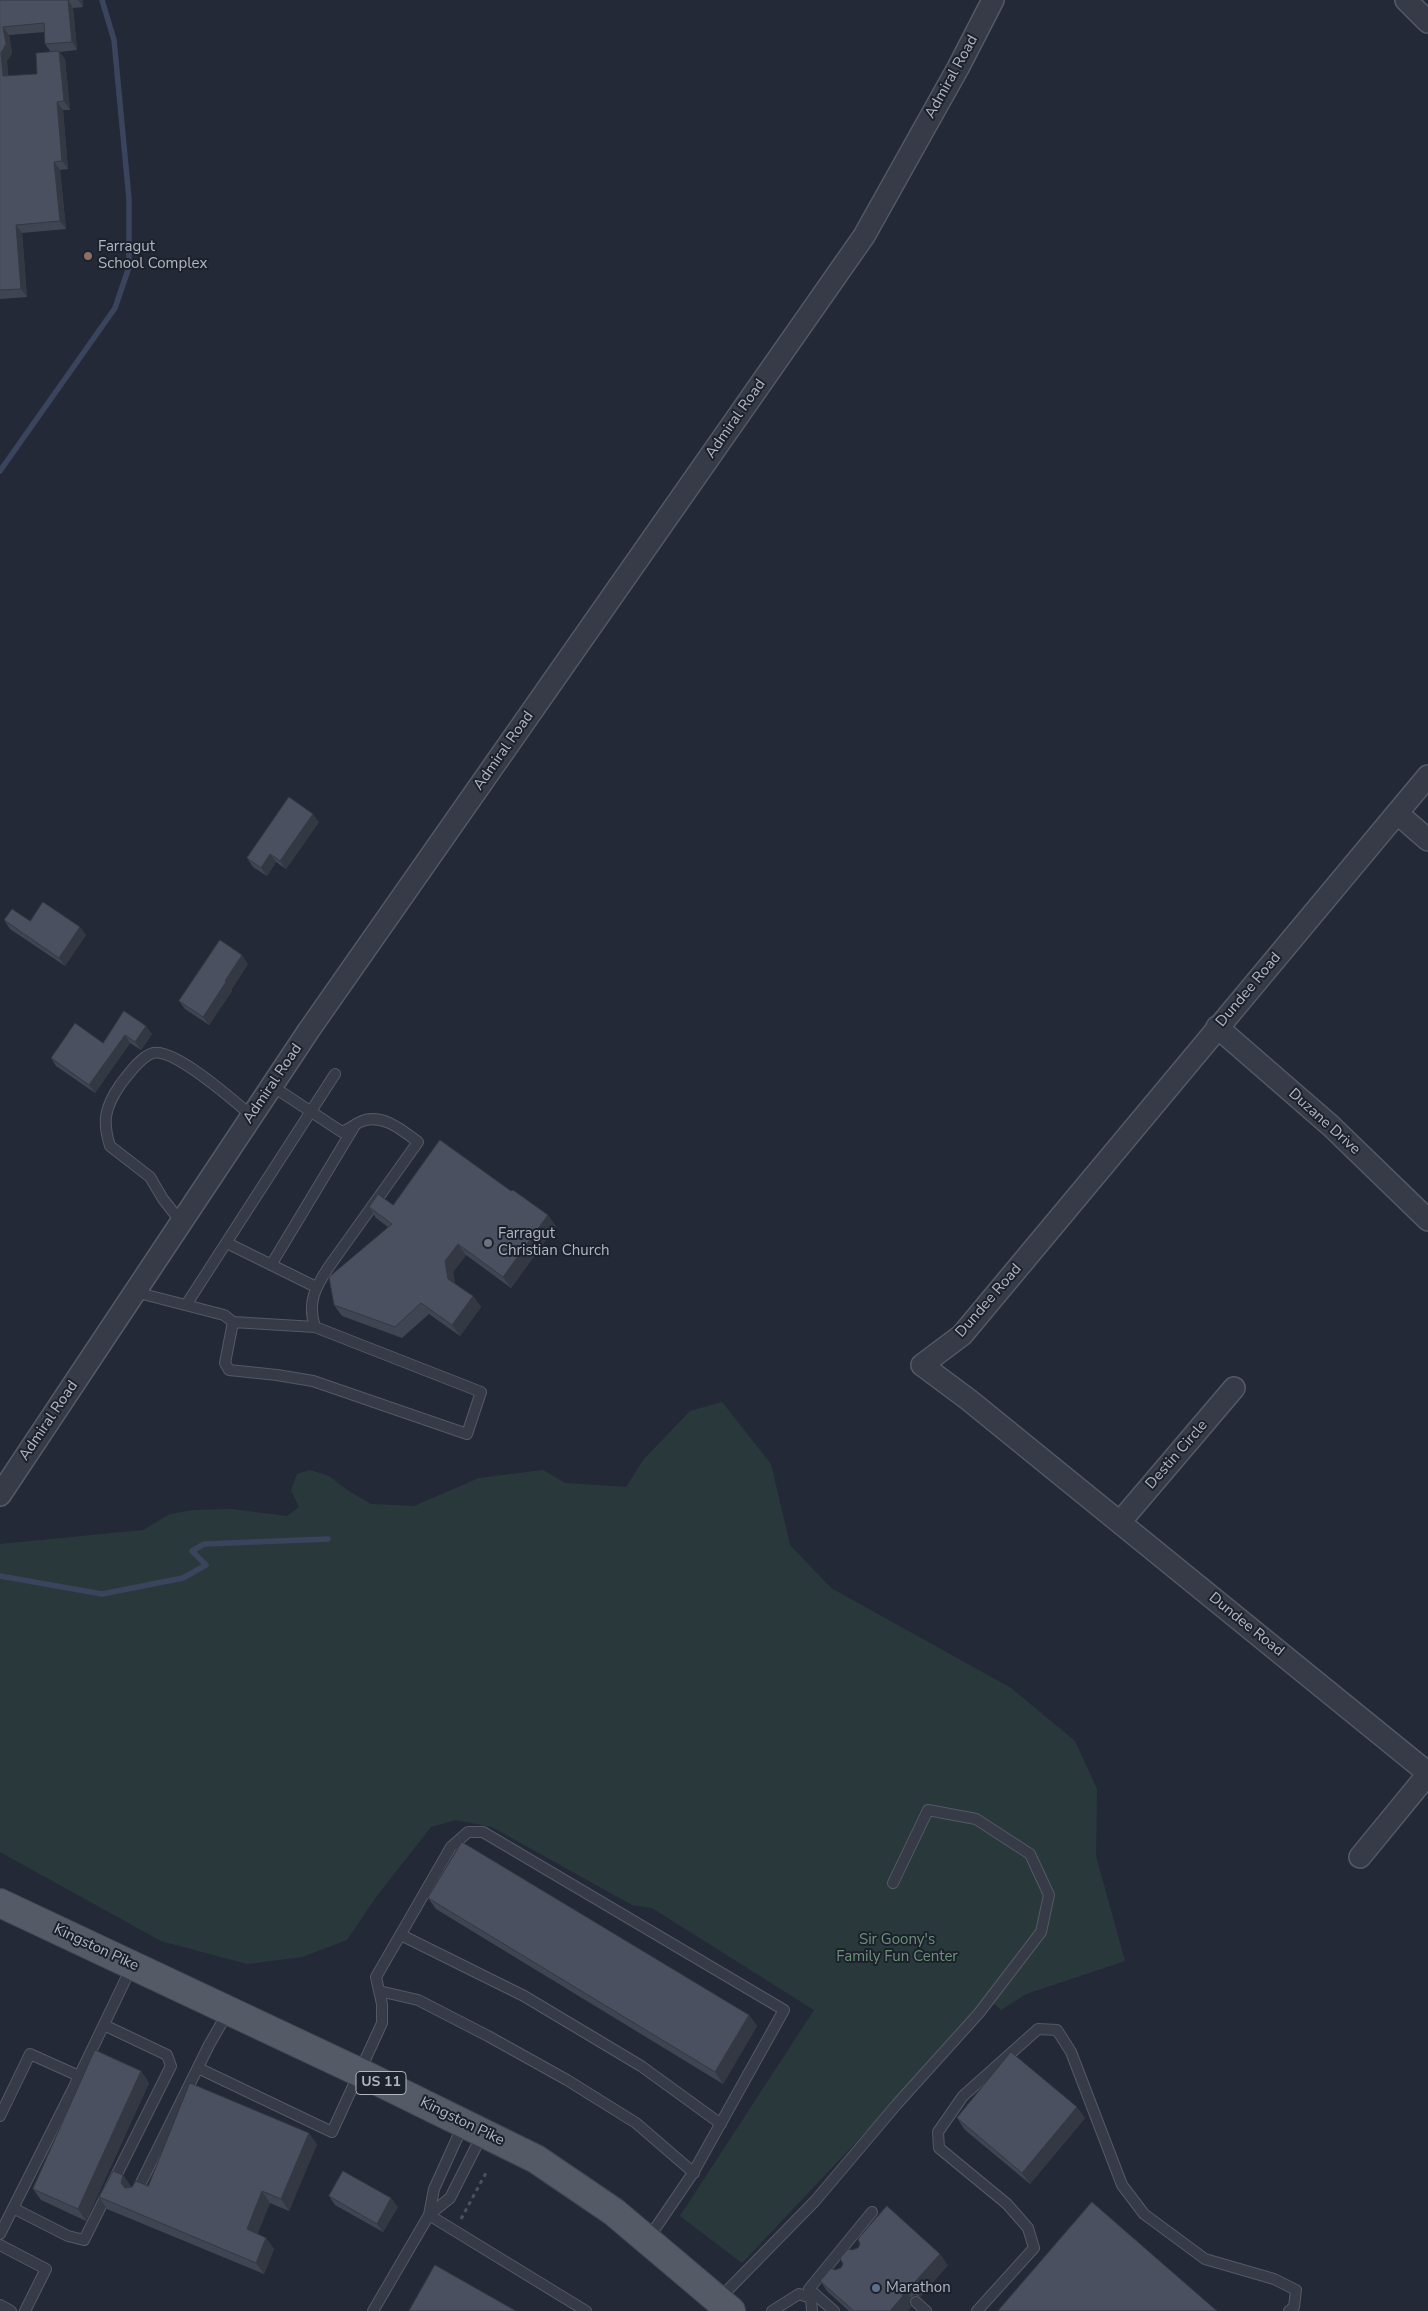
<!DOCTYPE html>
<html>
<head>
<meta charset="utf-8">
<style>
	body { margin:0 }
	canvas { display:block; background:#232936 }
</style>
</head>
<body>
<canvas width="1428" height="2311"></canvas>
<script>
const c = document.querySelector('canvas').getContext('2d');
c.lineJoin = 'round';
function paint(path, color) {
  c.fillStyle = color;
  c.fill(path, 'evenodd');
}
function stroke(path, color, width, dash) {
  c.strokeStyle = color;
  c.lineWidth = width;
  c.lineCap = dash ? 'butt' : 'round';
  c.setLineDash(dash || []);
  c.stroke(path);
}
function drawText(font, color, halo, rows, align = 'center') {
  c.font = font + ' "Nunito Sans",sans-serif';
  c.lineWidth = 4;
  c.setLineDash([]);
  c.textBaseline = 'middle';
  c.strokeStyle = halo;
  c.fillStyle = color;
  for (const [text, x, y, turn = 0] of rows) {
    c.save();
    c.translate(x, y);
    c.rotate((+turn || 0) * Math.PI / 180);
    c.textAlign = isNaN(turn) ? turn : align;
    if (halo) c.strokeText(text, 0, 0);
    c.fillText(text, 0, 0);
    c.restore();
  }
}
const green = new Path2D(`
	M722,1402L771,1464L790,1545L831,1588L1011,1688L1075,1741L1097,1789L1096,1856L1125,1961L1026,1994L1001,2010L990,2000L742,2263L680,2216L814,2010L652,1908L632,1905L492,1827L456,1820L431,1827L376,1897L347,1940L302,1957L247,1964L161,1941L0,1852V1544L143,1530L170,1514L194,1510L231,1509L287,1516L299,1507L291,1490L297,1474L310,1470L329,1476L347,1490L371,1504L414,1506L479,1478L543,1470L565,1483L626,1487L644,1459L690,1411Z`);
const stream = new Path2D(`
	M0,471L115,308L129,267V199L114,40L102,0
	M0,1576L102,1594L183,1578L206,1565L192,1551L204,1544L328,1539`);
const path = new Path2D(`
	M461,2219L487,2171`);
const service = new Path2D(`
	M181,1222L163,1199L150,1177L110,1146C102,1121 105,1107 120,1085C127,1076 141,1056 153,1053C175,1048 234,1101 252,1116
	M227,1243L316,1287
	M271,1265L354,1127
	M135,1292L224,1315L233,1322L225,1363L229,1370L277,1375L313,1381L467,1434L481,1392L315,1327C307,1303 315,1288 328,1268L418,1142C402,1130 381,1112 360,1122C354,1125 349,1129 342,1132L272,1086
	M186,1305L335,1074
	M233,1322L315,1327
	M401,1935L524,1996L641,2066L721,2124
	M379,1991L418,2000L488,2036L567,2080L636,2123L694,2173
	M198,2068L332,2132L382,2023V2004L376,1977L451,1847L468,1832H483L784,2010L693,2173L648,2239
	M0,2116L30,2054L79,2076
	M136,2193L209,2045L228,2012
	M13,2208L68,2236L84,2240L171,2066L167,2055L104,2025
	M429,2215L586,2311
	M429,2215L434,2189L463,2125
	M0,2234L73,2089L132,1966
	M0,2245L46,2269L25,2311
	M719,2299L815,2201L897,2104L979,2013L1041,1932L1049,1895L1030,1854L976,1819L928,1810L893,1883
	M916,2302L926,2311
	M0,2305L11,2311
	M373,2311L429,2215L450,2198L482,2135
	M772,2311L799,2294L811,2298
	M812,2311L811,2298L815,2294
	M834,2311L809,2289L872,2212
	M977,2311L1034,2248L1028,2228L1007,2204L939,2148L938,2132L963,2096L1038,2029L1057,2030L1071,2052L1122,2185L1144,2214L1205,2259L1274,2279L1296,2290L1294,2307L1289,2311`);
const minor = new Path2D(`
	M1406,0L1428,22
	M1428,776L962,1335L922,1365L969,1400L1428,1773
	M1397,813L1428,840
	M1217,1027L1331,1126L1428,1220
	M0,1495L309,1030L864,236L958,68L993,0
	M1120,1522L1234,1388
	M1360,1857L1428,1774`);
const primary = new Path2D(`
	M0,1903L359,2072L536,2159L614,2212L731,2311`);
const wall = new Path2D(`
	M0,0H83V7L73,8L77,50L59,52L65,59L70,110H63L68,169L60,170L66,229L22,233L27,297L0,299ZM45,32V44L51,52L37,74L8,76L7,61L12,53L9,35Z
	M319,822L286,869L276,862L267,876L253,867L247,858Z
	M4,920L30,921L86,935L65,966L10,929Z
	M248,964L231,990L232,991L209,1025L185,1009L179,1001Z
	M124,1011L152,1034L141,1050L130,1043L95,1093L56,1066L51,1058L103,1043Z
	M393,1205L556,1226L511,1288L466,1255L453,1272L455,1284L473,1296L481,1307L460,1336L429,1314L402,1338L342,1316L334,1305L388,1227L376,1218L369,1207Z
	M428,1898L749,2015L757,2026L723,2084L436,1909Z
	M141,2071L149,2083L86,2221L41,2200L33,2189Z
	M957,2118H1085L1030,2184L965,2130Z
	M317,2144L289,2211L270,2203L257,2234L266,2238L274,2249L264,2274L107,2209L99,2197L123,2175L131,2187L148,2186Z
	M329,2196L398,2207L383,2232L335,2205Z
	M948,2265L920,2297L914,2295L911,2298L909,2304L911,2307L908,2311H849L828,2292L820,2281L835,2270L841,2268Z`);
const shadedWall = new Path2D(`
	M68,0L73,8L77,50L72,42Z
	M78,0H83V7Z
	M3,27L9,35L12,53L7,61L9,84L3,76L1,53Z
	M59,51L65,59L70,110L64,101Z
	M57,102L63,110L68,169L62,161Z
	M54,162L60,170L66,229L60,221Z
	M16,225L22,233L27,297L21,289Z
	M313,814L319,822L286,869L280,861Z
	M270,854L276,862L267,876L261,868Z
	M80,927L86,935L65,966L59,958Z
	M242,955L248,964L231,990L232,991L209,1025L203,1017L225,981Z
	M146,1026L152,1034L141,1050L135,1042Z
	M125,1035L130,1043L95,1093L89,1085Z
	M548,1215L556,1226L511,1288L503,1277Z
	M458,1244L466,1255L453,1272L456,1290L448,1279L445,1261Z
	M473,1296L481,1307L460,1336L452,1325Z
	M749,2015L757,2026L723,2084L715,2072Z
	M141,2071L149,2083L86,2221L78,2209Z
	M1077,2107L1085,2118L1030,2184L1022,2173Z
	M309,2133L317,2144L289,2211L281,2199Z
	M123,2175L131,2187L129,2194L121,2183Z
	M262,2191L270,2203L255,2241L247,2229Z
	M391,2198L398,2207L383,2232L377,2224Z
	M266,2238L274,2249L264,2274L256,2263Z
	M940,2254L948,2265L920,2297L912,2285Z
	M903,2286L911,2298L909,2304L911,2307L908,2311H890L901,2292Z`);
const building = new Path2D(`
	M0,0H68L72,42L45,44L44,23L3,27L6,44L1,53L3,76L37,74L36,53L59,51L64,101L57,102L62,161L54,162L60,221L16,225L21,289L0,290Z
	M289,797L313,814L280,861L270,854L261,868L247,858Z
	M43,902L80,927L59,958L4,920L12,909L30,921Z
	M220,940L242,955L225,981L226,982L203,1017L179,1001Z
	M124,1011L146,1026L135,1042L125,1035L89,1085L51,1058L75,1023L103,1043Z
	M440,1140L511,1191L513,1190L548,1215L503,1277L458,1244L445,1261L448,1279L473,1296L452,1325L421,1303L395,1327L334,1305L329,1277L392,1224L369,1207L378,1194L393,1205Z
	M462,1842L749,2015L715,2072L428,1898Z
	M95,2050L141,2071L78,2209L33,2189Z
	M1011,2052L1077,2107L1022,2173L957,2118Z
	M190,2083L309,2133L281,2199L262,2191L247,2229L266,2238L256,2263L99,2197L113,2171L123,2175L121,2183L125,2188L132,2187L136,2181L148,2186Z
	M343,2171L391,2198L377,2224L329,2196Z
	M1092,2202L1217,2311H998Z
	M887,2206L940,2254L912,2285L906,2284L903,2286L901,2292L903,2296L890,2311H854L820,2281L831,2268L835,2270L841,2268L843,2264L840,2258L848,2249L852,2250L858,2248L860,2244L858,2239Z
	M435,2265L516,2311H409Z`);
const markers = [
	[88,256,5,"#8d6e63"],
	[488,1243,5,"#6b7280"],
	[876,2288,5,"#5c6f8a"]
];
const shields = [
	[381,2083,50]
];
const shieldNames = [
	["US 11",381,2083]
];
const streetNames = [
	["Admiral Road",952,77,-61],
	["Admiral Road",736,419,-55],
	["Admiral Road",504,751,-55],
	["Dundee Road",1249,990,-50],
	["Admiral Road",273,1084,-56],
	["Duzane Drive",1324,1122,42],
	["Dundee Road",989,1301,-49],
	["Admiral Road",49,1421,-56],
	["Destin Circle",1177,1455,-49],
	["Dundee Road",1246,1625,39],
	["Kingston Pike",96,1948,25],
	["Kingston Pike",462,2122,26]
];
const poiNames = [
	["Farragut",98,247],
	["School Complex",98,264],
	["Farragut",498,1234],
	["Christian Church",498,1251],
	["Marathon",886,2288]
];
const parkNames = [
	["Sir Goony's",897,1940],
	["Family Fun Center",897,1957]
];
paint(green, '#29393b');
stroke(stream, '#3a455d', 5.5);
stroke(service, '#545965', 12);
stroke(minor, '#545965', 24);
stroke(primary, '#404550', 30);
stroke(path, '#475459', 3, [4, 4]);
stroke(service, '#373b47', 10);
stroke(minor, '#373b47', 21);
stroke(primary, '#555a67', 28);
paint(wall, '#404553');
paint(shadedWall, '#343843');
paint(building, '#4a5060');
stroke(building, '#343843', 1);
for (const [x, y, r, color] of markers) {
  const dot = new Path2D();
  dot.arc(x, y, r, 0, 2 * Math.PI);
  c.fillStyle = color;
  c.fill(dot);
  stroke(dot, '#1c212c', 2);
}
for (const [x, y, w] of shields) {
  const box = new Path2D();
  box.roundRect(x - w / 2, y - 11.5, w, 23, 4);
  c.fillStyle = '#1c212c';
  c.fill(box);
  stroke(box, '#b1b6c3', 1);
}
drawText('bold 14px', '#b1b6c3', null, shieldNames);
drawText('15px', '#b1b6c3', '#1c212c', streetNames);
drawText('15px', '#b1b6c3', '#1c212c', poiNames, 'left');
drawText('15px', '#6b9179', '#1c212c', parkNames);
</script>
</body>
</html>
